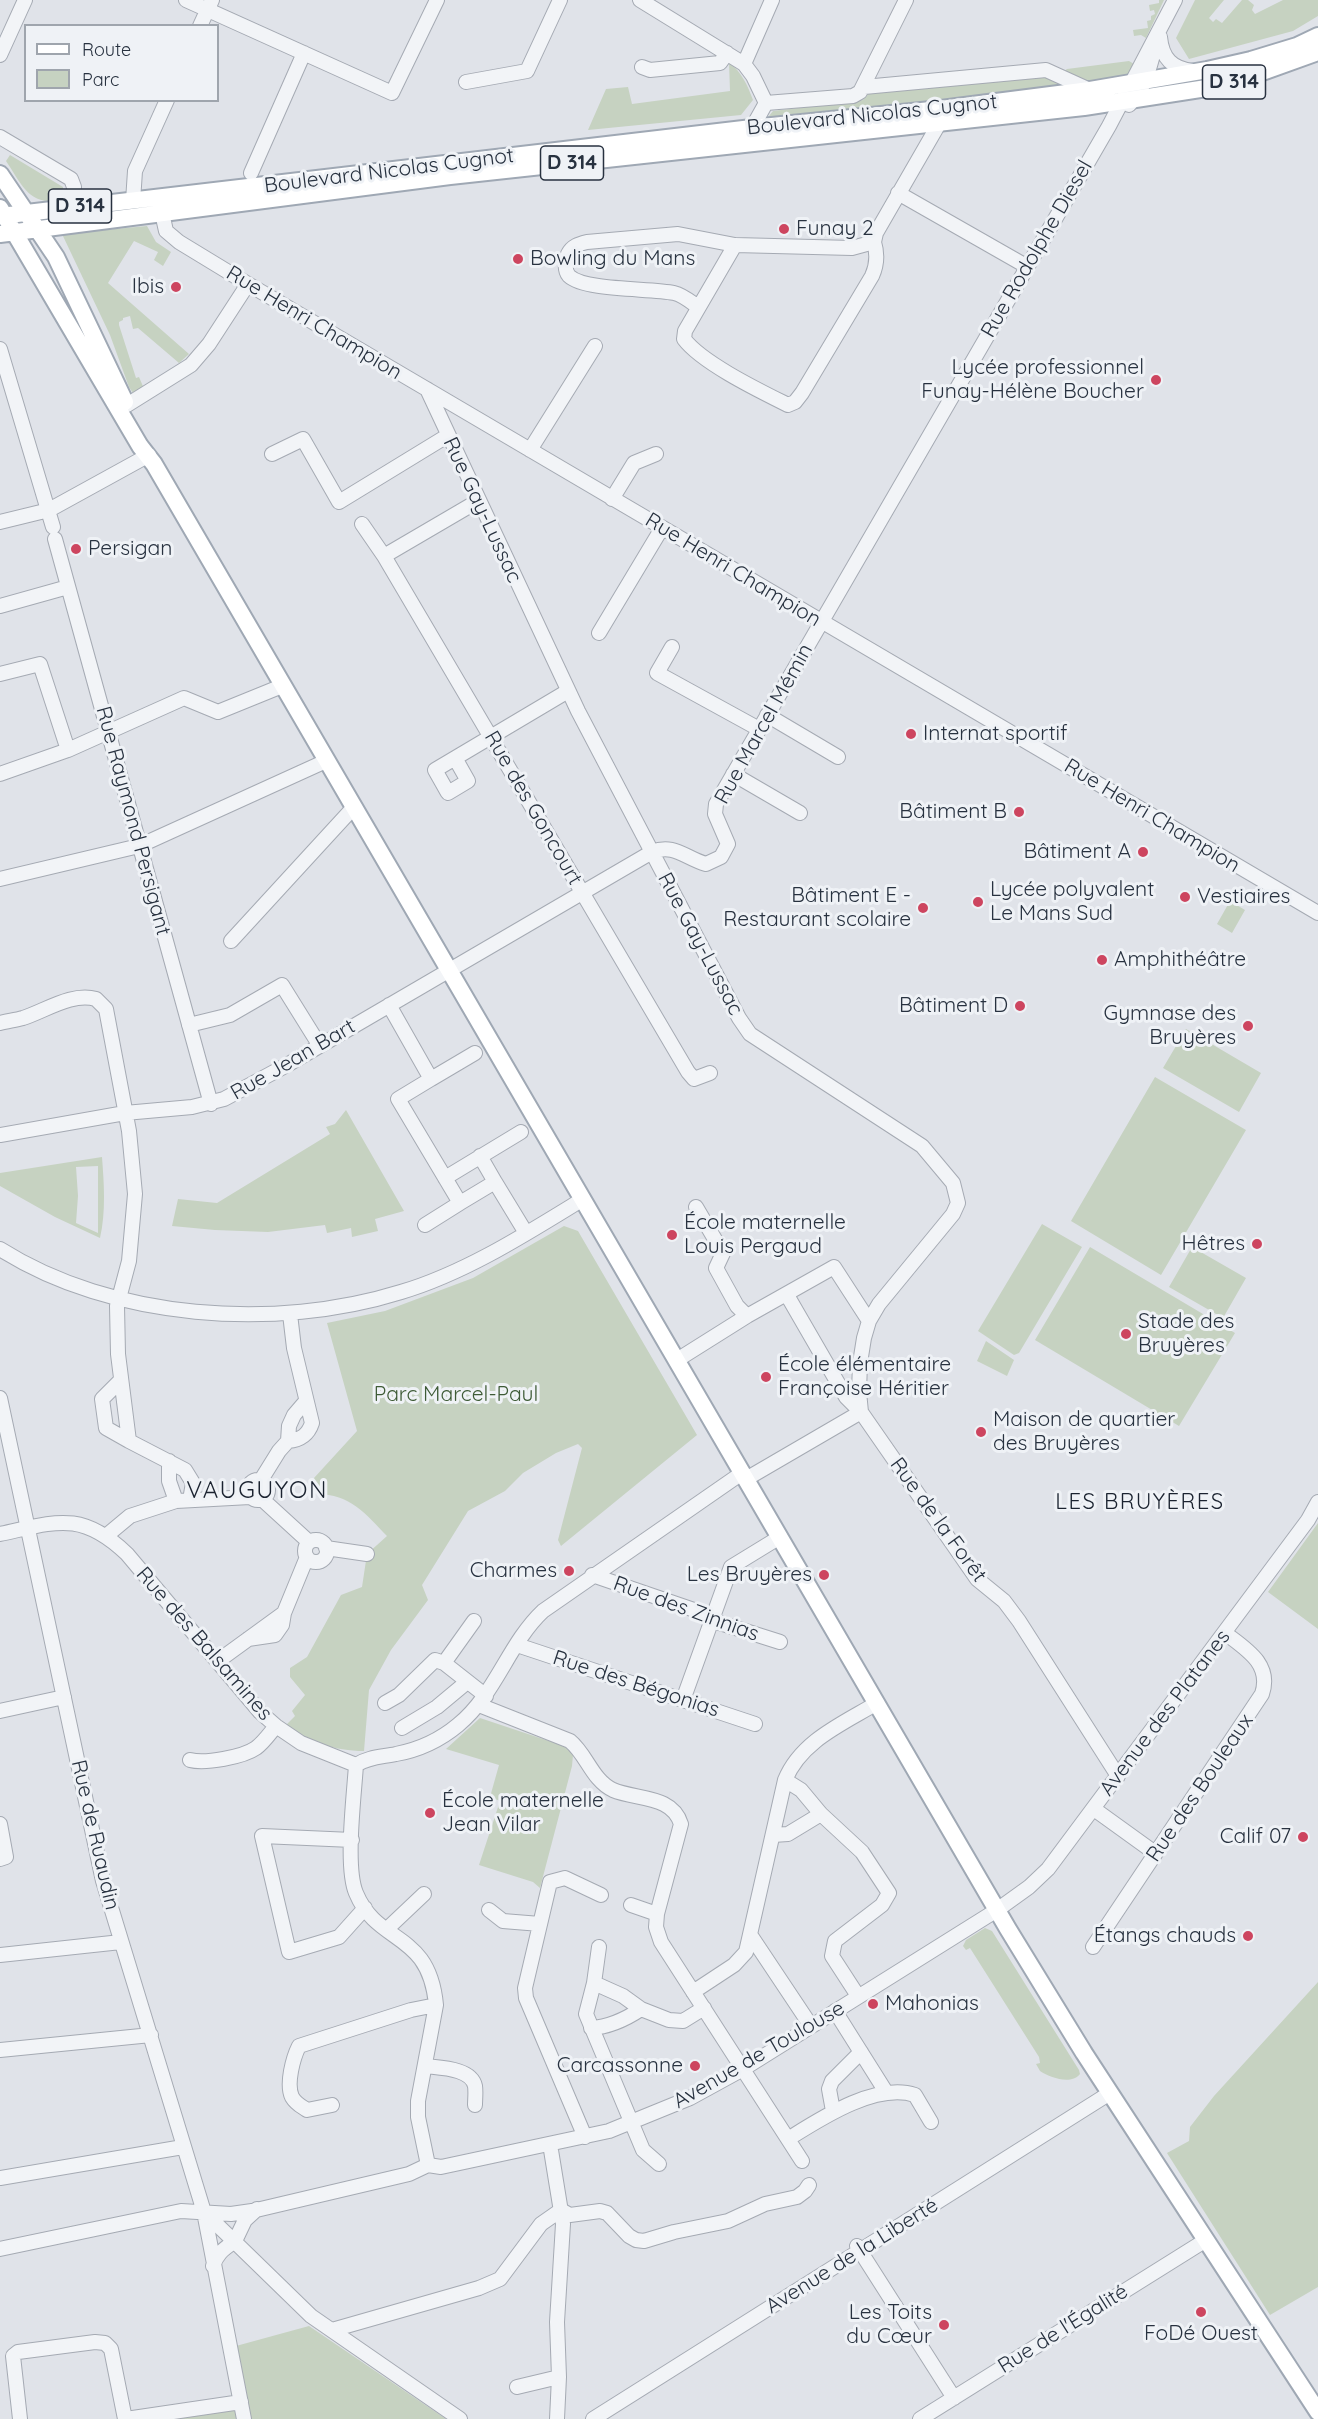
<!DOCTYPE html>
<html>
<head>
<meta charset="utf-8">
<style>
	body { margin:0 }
	#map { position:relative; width:1318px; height:2419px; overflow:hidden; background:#e0e3e9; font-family:Quicksand,sans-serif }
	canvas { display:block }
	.legend { position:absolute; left:24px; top:24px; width:195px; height:78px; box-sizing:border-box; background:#eff2f6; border:2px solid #9fa5ad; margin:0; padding:8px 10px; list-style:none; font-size:18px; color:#283240 }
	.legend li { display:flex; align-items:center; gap:12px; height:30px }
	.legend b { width:30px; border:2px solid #9fa5ad }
</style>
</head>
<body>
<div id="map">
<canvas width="1318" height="2419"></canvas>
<ul class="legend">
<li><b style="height:8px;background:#fff"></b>Route</li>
<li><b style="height:16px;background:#c6d2c1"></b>Parc</li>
</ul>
</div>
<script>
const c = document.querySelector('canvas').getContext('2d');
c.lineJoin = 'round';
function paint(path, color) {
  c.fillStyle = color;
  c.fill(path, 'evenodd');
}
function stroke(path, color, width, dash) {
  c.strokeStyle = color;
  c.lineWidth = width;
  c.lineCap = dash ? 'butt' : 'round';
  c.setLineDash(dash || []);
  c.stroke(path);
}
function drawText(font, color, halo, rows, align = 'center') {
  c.font = font + ' Quicksand,sans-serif';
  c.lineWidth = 6;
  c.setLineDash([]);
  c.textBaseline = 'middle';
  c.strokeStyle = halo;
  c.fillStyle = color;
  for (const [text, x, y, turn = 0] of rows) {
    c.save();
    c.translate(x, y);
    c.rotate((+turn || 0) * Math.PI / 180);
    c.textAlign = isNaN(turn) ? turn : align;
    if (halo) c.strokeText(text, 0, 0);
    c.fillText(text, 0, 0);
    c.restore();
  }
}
const green = new Path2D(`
	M1159,0H1164L1146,38L1141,35L1134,36L1133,30L1148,28L1147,21L1151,20V16L1155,14L1154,10L1150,11L1149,5L1159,3Z
	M1195,0H1224L1209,18L1213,22L1216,19L1222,23L1242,0H1248L1254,5L1252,10L1255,14L1283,0H1318V16L1293,31L1189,59L1176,38Z
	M1129,61L1134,64V67L1123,80L765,121L773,111L863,100L870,92L1064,71L1067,69Z
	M729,62C742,73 747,84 753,100L741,115L588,130L606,89L628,87L632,104L730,91Z
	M10,155L63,187L62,201C28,205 23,186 6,161Z
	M147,226L156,242L171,252L163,266L154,260L158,252L134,241L108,283L189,354L179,363L138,328L133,329L130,316L123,318V320L119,322V325L136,378L139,377L145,391L135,396L129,387L110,335L62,234Z
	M1230,901L1245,910L1232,933L1217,924Z
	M1186,1029L1261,1073L1239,1112L1163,1068Z
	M1155,1077L1246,1130L1161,1275L1071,1221Z
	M346,1110L404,1211L375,1219L378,1231L352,1237L351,1228L327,1233L325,1225L268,1232L215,1230L172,1226L178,1199L217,1203L330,1134L326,1127L335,1124Z
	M102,1157C104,1184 106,1211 100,1238L55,1217L0,1186V1173ZM98,1166V1233L76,1223L78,1196L76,1167Z
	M1042,1224L1082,1247L1019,1353L1014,1355L978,1331Z
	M564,1226L578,1231L697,1435L561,1546L558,1540L582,1448L578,1444L556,1453L523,1473L505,1491L468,1511L422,1585L428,1600L391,1650L369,1690L364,1751C334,1751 311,1742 286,1725L295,1716L292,1711L305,1695L290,1677V1668L307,1657L341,1595L362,1587L367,1554L387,1536C366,1514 350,1494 317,1494L314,1478L357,1431L327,1323L385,1311L473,1278Z
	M1090,1247L1235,1333L1179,1426L1035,1340Z
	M1192,1247L1246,1278L1223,1318L1169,1287Z
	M986,1341L1014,1360L1007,1376L977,1361Z
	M1318,1523V1629L1268,1592Z
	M480,1718L567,1747L573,1755L572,1766L540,1888L533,1882L479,1865L500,1801L490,1797L499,1765L446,1749Z
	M985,1928L992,1931L1079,2070L1080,2074C1071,2085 1051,2078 1040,2071L1036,2064L1040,2063L1039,2057L970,1948L966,1950L963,1946L966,1940Z
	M1318,1982V2287L1270,2315L1167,2153L1189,2141L1190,2127L1214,2096Z
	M309,2326L446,2419H126L247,2405L236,2346Z`);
const minor = new Path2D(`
	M186,0L392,93L437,0
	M640,0L744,64L753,76L766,103
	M200,26L212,0
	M1160,37C1162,58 1172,69 1193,71
	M0,55L25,0
	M744,64L772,0
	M642,67L650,70L720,63L727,53
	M466,82L527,71L560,0
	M864,87L1046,70L1090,90
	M766,103L853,96L860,92L906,0
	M1129,105C1144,91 1150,67 1155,47
	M752,128L766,103
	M0,137L71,179L74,187
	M251,173L304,53
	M898,193L1026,266
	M133,201L135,171L167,100
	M162,213L166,231L179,242L248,284L1318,913
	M874,242C878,255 877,265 872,276L802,393L795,402L788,405C760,391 702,363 684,339L685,331L735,245L852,248L874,242L876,233L940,122
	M698,307C691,302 683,295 674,293C651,288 585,291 569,276C564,270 566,260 568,254C572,246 579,244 587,242L678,234L735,245
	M0,349L53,527
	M427,389L578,711L739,1018L750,1034L922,1146L953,1183L958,1203L953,1214L879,1304L869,1321L864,1338L860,1363L859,1392L861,1412
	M127,405L191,365L209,344L248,284
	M530,450L595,346
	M272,454L303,439L339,502L447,436
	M612,499L634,463L656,454
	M0,522L49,510L149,455
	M362,524L384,556L688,1072L694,1079L710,1073
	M55,539L211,1104
	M384,556L478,501
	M0,606L68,587
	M599,633L662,528
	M672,647L657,673L759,729
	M0,674L40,664L68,750
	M767,715L838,757
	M455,758L468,781L448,793L435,770L568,691
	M0,774L68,750L184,698L218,712L282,686
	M733,774L800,813
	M0,879L139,846L326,761
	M231,941L354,807
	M389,1005L431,1079L398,1099L460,1203L495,1182L526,1233
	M0,1023C8,1021 16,1020 23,1018C45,1011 72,992 96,999L106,1009L129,1131L135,1194L129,1261L117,1306L118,1354L129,1441L185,1470L193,1483L190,1500
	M189,1025L230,1015L282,985L320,1046
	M431,1079L475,1053
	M0,1135L125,1113L192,1107L224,1099L287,1065L652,852C674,843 685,858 706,864L721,857L728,844L715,814L716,804L1109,126L1175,0
	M480,1156L495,1182
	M445,1178L521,1132
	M696,1207L723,1253L716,1268L737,1306L747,1316L834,1267L869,1321
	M425,1225L460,1203
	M0,1249C112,1320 276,1331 401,1292C465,1273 526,1234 583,1199
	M787,1295L846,1397L861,1412L977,1579L1004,1601L1019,1621L1118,1776
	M677,1360L747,1316
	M121,1380L102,1399L106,1428L129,1441
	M0,1398L103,1881L204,2212L244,2419
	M288,1441C301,1440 308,1435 312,1423L294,1348L290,1314
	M169,1461V1481L176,1501
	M746,1479L861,1412
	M248 1490a10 10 0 1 1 20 0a10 10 0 1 1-20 0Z
	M261,1480L279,1451L288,1441L289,1426L294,1415L306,1401
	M263,1500L309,1542
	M0,1534C56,1522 81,1510 127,1554L260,1712L276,1726L301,1743L356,1765
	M106,1536L130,1516L176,1501L250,1497
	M305 1551a11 11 0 1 1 22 0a11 11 0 1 1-22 0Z
	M326,1548L367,1554
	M592,1575L700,1612L720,1623L780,1642
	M248,1639L275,1635L282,1625L284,1613L307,1557
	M517,1645L755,1724
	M218,1661L284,1613
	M444,1663L486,1696
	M683,1700L731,1567L780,1537
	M385,1703L399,1695L435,1660L444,1663L474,1621
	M479,1705L570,1741C587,1755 592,1780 613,1790C637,1800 672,1795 681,1824L657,1914L656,1927L661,1942L802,2161
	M0,1711L64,1697
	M402,1728L437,1707L467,1682
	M190,1760C205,1764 243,1757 256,1748C264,1742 270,1733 276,1726
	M356,1765C368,1757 382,1757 396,1754C418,1750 440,1740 458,1725C496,1694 508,1644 543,1611L742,1473
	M356,1765C354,1796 345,1867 356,1893C378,1946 429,1930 436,2005L418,2101V2117L428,2165
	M785,1780L801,1790L821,1814L862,1852L889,1893L882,1905L835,1941L832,1956L858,1996
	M1094,1809L1155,1853
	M0,1824L6,1857L0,1859
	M773,1835L788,1834L821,1814
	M352,1840L262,1836L289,1952L339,1937L365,1908
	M631,1905L657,1914
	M489,1910L503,1921L540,1924
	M387,1929L424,1894
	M751,1936L811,2026
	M599,1947L594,1983L586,2014L643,2150L659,2164
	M1093,1947L1262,1694C1272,1664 1246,1649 1225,1633
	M0,1955L121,1942
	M594,1983L623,1996L641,2009L669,2020L683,2021L704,2008
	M693,1992L734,1965L746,1952L785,1780C801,1741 842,1724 877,1703
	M835,2011L886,2092
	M591,2028C610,2027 626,2019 641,2009
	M0,2050L151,2035
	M425,2066C440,2068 471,2068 475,2086C476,2092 475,2099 475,2105
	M332,2105L307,2110C301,2106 296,2104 292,2097C286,2084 293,2058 299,2046L411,2010L436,2005
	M833,2111L829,2089L832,2081L861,2052
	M585,2137L526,1998L525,1988L550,1882L565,1878L601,1895
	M788,2139C820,2119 876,2082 915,2095L931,2122
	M550,2144L563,2224L557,2322L559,2377L557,2419
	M0,2178L183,2147
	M204,2212L311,2316L460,2419
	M235,2241L245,2220L257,2209
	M857,2246L954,2398
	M0,2249L181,2211L231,2214L252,2211L409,2174L428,2165L441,2167L609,2131L690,2098L743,2069L997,1910L1029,1887L1048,1869L1308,1520L1318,1502
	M213,2266C217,2253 224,2249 235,2241
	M332,2330L479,2288L500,2279L541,2224L561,2210L570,2215L600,2211L607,2213L629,2236L636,2240L644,2241L674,2232L728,2221L765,2204L797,2197L805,2191L809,2185
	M517,2387L559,2377
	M20,2419L13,2356L18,2352L95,2342L105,2343L111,2349L125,2419
	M126,2419L241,2402
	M593,2419L1110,2093
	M920,2419L1206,2240`);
const major = new Path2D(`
	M0,174L56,257L125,402
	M0,208L140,446L154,464L1008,1929L1084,2053L1318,2412
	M0,216L752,128L941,109L1090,90L1207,70L1251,60L1297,46L1318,36
	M0,234L450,176L1084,107L1226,85L1318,52`);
const markers = [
	[784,229,6,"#cd455f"],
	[518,259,6,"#cd455f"],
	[176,287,6,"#cd455f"],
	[1156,380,6,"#cd455f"],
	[76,549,6,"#cd455f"],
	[911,734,6,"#cd455f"],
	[1019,812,6,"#cd455f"],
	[1143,852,6,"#cd455f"],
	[1185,897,6,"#cd455f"],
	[978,902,6,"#cd455f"],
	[923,908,6,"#cd455f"],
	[1102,960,6,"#cd455f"],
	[1020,1006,6,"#cd455f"],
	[1248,1026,6,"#cd455f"],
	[672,1235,6,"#cd455f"],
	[1257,1244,6,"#cd455f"],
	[1126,1334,6,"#cd455f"],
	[766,1377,6,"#cd455f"],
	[981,1432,6,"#cd455f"],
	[569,1571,6,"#cd455f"],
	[824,1575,6,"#cd455f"],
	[430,1813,6,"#cd455f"],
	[1303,1837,6,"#cd455f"],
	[1248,1936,6,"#cd455f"],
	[873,2004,6,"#cd455f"],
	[695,2066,6,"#cd455f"],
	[1201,2312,6,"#cd455f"],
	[944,2325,6,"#cd455f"]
];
const shields = [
	[1234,82,63],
	[572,163,63],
	[80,206,63]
];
const shieldNames = [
	["D 314",1234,82],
	["D 314",572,163],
	["D 314",80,206]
];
const streetNames = [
	["Boulevard Nicolas Cugnot",872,115,-6],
	["Boulevard Nicolas Cugnot",389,171,-7],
	["Rue Rodolphe Diesel",1037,249,-60],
	["Rue Henri Champion",314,323,31],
	["Rue Gay-Lussac",482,510,65],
	["Rue Henri Champion",733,570,31],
	["Rue Marcel Mémin",764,724,-61],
	["Rue des Goncourt",533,808,60],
	["Rue Henri Champion",1152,816,31],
	["Rue Raymond Persigant",133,821,75],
	["Rue Gay-Lussac",700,944,62],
	["Rue Jean Bart",293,1060,-30],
	["Rue de la Forêt",938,1520,54],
	["Rue des Zinnias",686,1609,20],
	["Rue des Balsamines",204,1644,49],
	["Rue des Bégonias",636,1684,18],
	["Avenue des Platanes",1165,1713,-53],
	["Rue des Bouleaux",1200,1788,-56],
	["Rue de Ruaudin",95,1835,77],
	["Avenue de Toulouse",759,2055,-30],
	["Avenue de la Liberté",852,2256,-32],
	["Rue de l'Égalité",1063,2329,-32]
];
const poiNames = [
	["Funay 2",796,229,"left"],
	["Bowling du Mans",530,259,"left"],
	["Ibis",164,287],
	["Lycée professionnel",1144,368],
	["Funay-Hélène Boucher",1144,392],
	["Persigan",88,549,"left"],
	["Internat sportif",923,734,"left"],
	["Bâtiment B",1007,812],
	["Bâtiment A",1131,852],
	["Lycée polyvalent",990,890,"left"],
	["Le Mans Sud",990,914,"left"],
	["Bâtiment E -",911,896],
	["Restaurant scolaire",911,920],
	["Vestiaires",1197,897,"left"],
	["Amphithéâtre",1114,960,"left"],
	["Bâtiment D",1008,1006],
	["Gymnase des",1236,1014],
	["Bruyères",1236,1038],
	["École maternelle",684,1223,"left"],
	["Louis Pergaud",684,1247,"left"],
	["Hêtres",1245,1244],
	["Stade des",1138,1322,"left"],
	["Bruyères",1138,1346,"left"],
	["École élémentaire",778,1365,"left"],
	["Françoise Héritier",778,1389,"left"],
	["Maison de quartier",993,1420,"left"],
	["des Bruyères",993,1444,"left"],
	["Charmes",557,1571],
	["Les Bruyères",812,1575],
	["École maternelle",442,1801,"left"],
	["Jean Vilar",442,1825,"left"],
	["Calif 07",1291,1837],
	["Étangs chauds",1236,1936],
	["Mahonias",885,2004,"left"],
	["Carcassonne",683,2066],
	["Les Toits",932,2313],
	["du Cœur",932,2337],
	["FoDé Ouest",1201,2334,"center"]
];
const parkNames = [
	["Parc Marcel-Paul",456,1395]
];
const neighbourhoodNames = [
	["LES BRUYÈRES",1140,1502]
];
const quarterNames = [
	["VAUGUYON",257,1491]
];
paint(green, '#c6d2c1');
stroke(minor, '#a5aab3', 16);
stroke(major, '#9fa8b4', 20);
stroke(minor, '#f2f4f7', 14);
stroke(major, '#fff', 16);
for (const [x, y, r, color] of markers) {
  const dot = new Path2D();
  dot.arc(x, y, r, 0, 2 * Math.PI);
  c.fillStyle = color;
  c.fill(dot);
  stroke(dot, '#eff2f6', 2);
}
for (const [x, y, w] of shields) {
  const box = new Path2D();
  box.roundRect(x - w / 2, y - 17, w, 34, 4.5);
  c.fillStyle = '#eff2f6';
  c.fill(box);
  stroke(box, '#283240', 1.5);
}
drawText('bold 20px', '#283240', null, shieldNames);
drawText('21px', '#283240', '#eff2f6', streetNames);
drawText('21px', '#283240', '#eff2f6', poiNames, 'right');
drawText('21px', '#3e5b36', '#eff2f6', parkNames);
c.letterSpacing = '1.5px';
drawText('22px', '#1b2330', '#eff2f6', neighbourhoodNames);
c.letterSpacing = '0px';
c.letterSpacing = '1.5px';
drawText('24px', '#1b2330', '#eff2f6', quarterNames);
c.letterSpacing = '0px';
</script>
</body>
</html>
